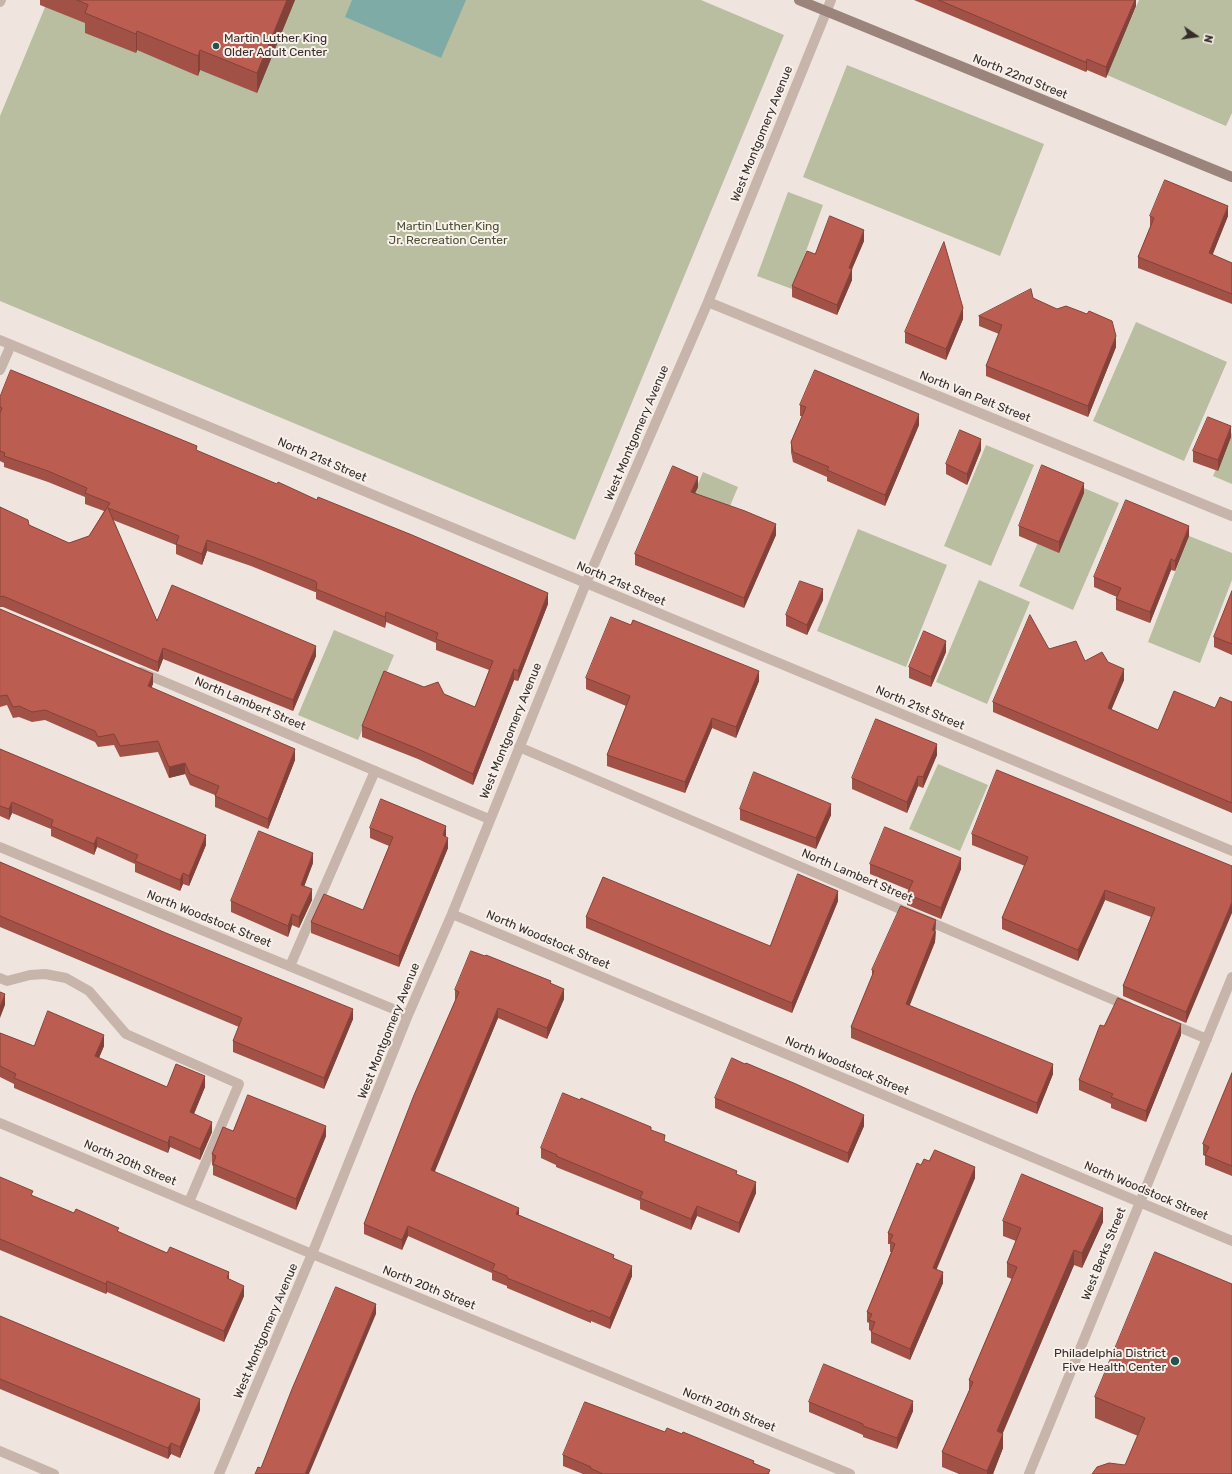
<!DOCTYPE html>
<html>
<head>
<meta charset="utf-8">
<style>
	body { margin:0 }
	#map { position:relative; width:1232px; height:1474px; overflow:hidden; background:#f0e5de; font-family:Rubik,sans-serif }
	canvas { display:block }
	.north { position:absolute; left:1176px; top:16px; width:40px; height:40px; -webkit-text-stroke:3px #f8f0ea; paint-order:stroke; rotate:103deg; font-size:11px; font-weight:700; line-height:16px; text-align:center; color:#362c29 }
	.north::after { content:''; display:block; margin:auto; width:14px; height:18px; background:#362c29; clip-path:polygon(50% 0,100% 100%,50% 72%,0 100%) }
</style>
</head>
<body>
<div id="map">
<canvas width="1232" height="1474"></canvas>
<div class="north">N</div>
</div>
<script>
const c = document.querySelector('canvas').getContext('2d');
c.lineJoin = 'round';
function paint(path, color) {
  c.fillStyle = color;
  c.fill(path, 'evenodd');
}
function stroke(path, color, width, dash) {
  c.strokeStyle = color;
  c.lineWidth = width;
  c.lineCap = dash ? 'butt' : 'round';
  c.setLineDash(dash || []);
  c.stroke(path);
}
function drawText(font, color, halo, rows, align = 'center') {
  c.font = font + ' Rubik,sans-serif';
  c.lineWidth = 4;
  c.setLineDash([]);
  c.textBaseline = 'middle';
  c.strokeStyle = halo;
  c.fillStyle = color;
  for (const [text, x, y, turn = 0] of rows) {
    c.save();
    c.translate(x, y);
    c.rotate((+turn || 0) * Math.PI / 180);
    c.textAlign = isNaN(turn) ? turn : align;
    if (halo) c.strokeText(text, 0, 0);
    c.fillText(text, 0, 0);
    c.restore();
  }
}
const green = new Path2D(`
	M48,0H701L784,35L575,540L0,301V116Z
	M1139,0H1232V113L1226,126L1107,75Z
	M847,65L1044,144L1000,256L803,177Z
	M788,192L823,205L792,289L757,276Z
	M1136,322L1227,362L1184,461L1093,421Z
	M1232,432V484L1213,476Z
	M986,445L1034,465L991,566L944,546Z
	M703,472L738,487L697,584L662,569Z
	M1065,480L1119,503L1073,610L1019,586Z
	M858,529L947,565L906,667L817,631Z
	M1189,536L1232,553V580L1200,663L1148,642Z
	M979,580L1030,602L987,704L936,682Z
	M334,630L394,655L358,740L298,715Z
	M938,764L988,785L960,851L909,829Z`);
const water = new Path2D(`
	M352,0H466L441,58L345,17Z`);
const service = new Path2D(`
	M0,370L11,345
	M290,966L375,771
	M0,978L7,981L30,975L45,974L66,978L89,991L126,1034L239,1084L189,1202`);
const minor = new Path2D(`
	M708,302L1232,516
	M0,340L1232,851
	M141,672L489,819
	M519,747L1128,1006
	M0,847L408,1015
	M452,914L1232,1241
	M1169,1023L1207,1039
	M0,1123L312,1254L850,1474
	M0,1451L54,1474
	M219,1474L312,1254L408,1015L452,914L586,583L708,302L831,0
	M1029,1474L1232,977`);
const tertiary = new Path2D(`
	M0,2L1,0`);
const secondary = new Path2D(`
	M799,0L1232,177`);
const wall = new Path2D(`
	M40,0H295L257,93L200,70L198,76L137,50L136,53L85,33V23L40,5Z
	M914,0H1136V6L1106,78L1087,70L1086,72Z
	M1150,216H1228L1212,255L1232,263V304L1138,268V257L1150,227Z
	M864,241L852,269V280L837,315L792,297V286L815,254Z
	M1033,298L1116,347L1088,417L986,376V366L999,334L979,326V316Z
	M963,319L946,360L905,343V332Z
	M0,397L197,451L548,604L518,681L514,680L473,785L418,759L362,737V726L424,687L444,694L475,707L489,670L436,650V643L386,622L385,628L316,599V592H315L251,566L207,551L202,565L176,554V545L113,520L157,621L316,656L293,711L163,659L158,672L3,607H0V507L29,525L69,543L89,536L104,511L85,504V497L48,482L4,467V463L0,461Z
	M800,405L919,425L885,506L827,481V477L793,462L791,452V442L802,416H800Z
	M1231,437L1218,471L1193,462V451Z
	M981,450L967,485L946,474V464Z
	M698,487L695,493L776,535L744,608L635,565V554Z
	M1084,493L1059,553L1019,536V526Z
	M1189,536L1175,571L1171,570L1150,623L1116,610V599L1117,597L1094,587V577Z
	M1232,591V655L1214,647V637Z
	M823,600L807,635L786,626V615Z
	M0,609L153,684L151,687L295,760L268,829L215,807V795L190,785L185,774L169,778L158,752L120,757L114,745L98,747L95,742L45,720L32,722L19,717L13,718L7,705L0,707Z
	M1049,649L1085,661L1108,662L1124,680L1111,709L1158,730L1215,708L1232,702V813L993,712V702Z
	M946,652L931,687L909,678V667Z
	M586,678L759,681L736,738L712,728L685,793L607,766V755L626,706L586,689Z
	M0,749L206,845L189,886L183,884L180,891L135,872V864L97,847L94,855L51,836V829L12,813L9,820L0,816Z
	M937,755L923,788L918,786L907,813L852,789V778Z
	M740,809L831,815L816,849L740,820Z
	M370,828L446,837L448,848L399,967L311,933V922L363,910L389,846L370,838Z
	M972,834L1232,866L1186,1023L1123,996V986L1151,917L1105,900L1078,961L1002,929V918L1025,866L972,845Z
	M0,862L353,1019L324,1089L233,1052V1041L239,1027L0,927Z
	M313,863L304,886L312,900L299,928L292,925L288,937L231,912V901Z
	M870,864L961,869L941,919L907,905V894L909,890L870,874Z
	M838,901L792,1013L586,928V917L770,946Z
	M936,931L935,942L909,1005L1053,1074L1037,1114L851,1038V1027L872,976V970Z
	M551,984L564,999L547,1039L498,1018L434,1172L519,1215L614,1258L632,1276L610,1329L591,1321V1323L507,1288V1286L492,1280V1273L408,1236L402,1250L364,1234V1224L455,1001V990Z
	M1104,1026L1181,1035L1146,1122L1111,1108V1104L1079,1090V1080Z
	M0,1033L34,1046H104L99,1058L167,1087H205L194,1114L212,1132L200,1160L170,1147L168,1153L14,1088V1084L0,1077Z
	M1232,1073V1176L1205,1165V1156L1203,1155V1144Z
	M715,1098L864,1126L848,1163L715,1108Z
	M651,1130L665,1142L737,1175L756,1193L739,1233L697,1216L691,1230L640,1209V1201L556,1167V1165L541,1158V1148Z
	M233,1131L326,1136L296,1210L213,1175V1166L212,1165V1154Z
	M921,1165L975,1178L936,1269L943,1283L910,1360L871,1343V1331L869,1330V1323L867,1322V1312L891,1252H890V1244H888V1233Z
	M0,1177L33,1196L229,1279L244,1296L224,1342L107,1292L106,1294L0,1250Z
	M1003,1221L1103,1222L1082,1268L1074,1265L1003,1433V1448L993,1474H959L942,1467V1452L969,1391V1380L1012,1279L1007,1277V1263L1016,1241L1003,1236Z
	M1232,1284L1138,1436L1095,1418V1397Z
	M0,1316L200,1410L180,1458L171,1454L168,1459L0,1389Z
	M809,1402L913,1411L897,1449L863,1437V1435L809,1412Z
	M665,1432L754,1463L770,1474H583L563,1466V1455Z`);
const shadedWall = new Path2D(`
	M287,0H295L257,93V73Z
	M1135,0H1136V6L1106,78V67Z
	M137,31V50L136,53V34Z
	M200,50V70L198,76V56Z
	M1087,59V70L1086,72V62Z
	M1228,206V216L1209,264V253Z
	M864,230V241L852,269V280L837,315V305L849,268Z
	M963,308V319L946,360V349Z
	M1116,336V347L1088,417V406Z
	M919,414V425L885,506V495Z
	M1231,426V437L1218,471V460Z
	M981,439V450L967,485V474Z
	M698,477V487L691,502V492Z
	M1084,483V493L1059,553V542Z
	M776,524V535L744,608V598Z
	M1189,526V536L1175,571V561Z
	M207,540V551L202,565V554Z
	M1171,559V570L1150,623V612Z
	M823,589V600L807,635V625Z
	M548,593V604L518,681V671Z
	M386,612V622L385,628V617Z
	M946,641V652L931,687V677Z
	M316,646V656L293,711V700Z
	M163,648V659L158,672V662Z
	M514,669V680L473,785V774Z
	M1124,669V680L1108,718V708Z
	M759,671V681L736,738V727Z
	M153,674V684L148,696V686Z
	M712,718V728L685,793V782Z
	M937,744V755L923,788V777Z
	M295,749V760L268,829V819Z
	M185,763V774L169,778V767Z
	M918,776V786L907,813V802Z
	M12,802V813L9,820V809Z
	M831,804V815L816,849V838Z
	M446,826V837L443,846V835Z
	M206,835V845L189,886V876Z
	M97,837V847L94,855V844Z
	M448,838V848L399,967V956Z
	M313,853V863L301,895V885Z
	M961,858V869L941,919V908Z
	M183,873V884L180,891V880Z
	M312,889V900L299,928V917Z
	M1105,890V900L1078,961V950Z
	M838,891V901L792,1013V1003Z
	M1232,902V913L1186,1023V1012Z
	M292,914V925L288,937V926Z
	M936,920L935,942L906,1015V1004Z
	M564,989V999L547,1039V1028Z
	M5,994V1005L0,1018V1007Z
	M498,1008V1018L431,1181V1170Z
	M353,1009V1019L324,1089V1078Z
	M1181,1024V1035L1146,1122V1111Z
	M104,1035V1046L95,1067V1056Z
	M1053,1064V1074L1037,1114V1103Z
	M205,1076V1087L190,1123V1112Z
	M864,1115V1126L848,1163V1153Z
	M212,1122V1132L200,1160V1149Z
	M326,1126V1136L296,1210V1199Z
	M170,1136V1147L168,1153V1143Z
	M975,1167V1178L933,1278V1268Z
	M756,1182V1193L739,1233V1223Z
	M697,1206V1216L691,1230V1219Z
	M519,1208V1218L516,1214Z
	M1103,1208V1222L1082,1268V1253Z
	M408,1226V1236L402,1250V1240Z
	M1074,1250V1265L997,1446V1431Z
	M632,1266V1276L610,1329V1318Z
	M229,1272V1283L227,1278Z
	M943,1272V1283L910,1360V1349Z
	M107,1281V1292L106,1294V1284Z
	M244,1286V1296L224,1342V1331Z
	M376,1304V1314L309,1474H305Z
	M200,1399V1410L180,1458V1447Z
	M913,1401V1411L897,1449V1438Z
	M1003,1434V1448L993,1474H987V1471Z
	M171,1443V1454L168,1459V1448Z`);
const building = new Path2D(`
	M77,0H287L257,73L200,50L198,56L137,31L136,34L85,13L88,5Z
	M939,0H1135L1106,67L1087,59L1086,62Z
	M1165,180L1228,206L1209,253L1232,263V294L1138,257L1154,218L1150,216Z
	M830,216L864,230L849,268L852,269L837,305L792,286L807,251L815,254Z
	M944,242L963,308L946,349L905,332Z
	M1031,289L1033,298L1057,309L1066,306L1087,314L1089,311L1112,321L1116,336L1088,406L986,366L1002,325L979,316Z
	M11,370L197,446L196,450L277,484L278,482L317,500L318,497L412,535L548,593L518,671L514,669L473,774L418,749L362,726L384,671L424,687L438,682L444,694L475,707L493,661L436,639L438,633L386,612L385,617L316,589L317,583L315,581L251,556L207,540L202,554L176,544L179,536L108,508L157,621L172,585L316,646L293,700L163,648L158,662L3,596L0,597V507L28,520L29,525L69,543L89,536L110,503L85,493L87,488L48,471L4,456L5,453L0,451V413L2,408L0,407V397Z
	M815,370L919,414L885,495L827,470L829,467L793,452L791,442L806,407L800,405Z
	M1208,417L1231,426L1218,460L1193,451Z
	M960,430L981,439L967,474L946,464Z
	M1042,465L1084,483L1059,542L1019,526Z
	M673,466L698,477L691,492L745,511L776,524L744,598L635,554Z
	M1126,500L1189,526L1175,561L1171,559L1150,612L1116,599L1121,588L1094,577Z
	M800,581L823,589L807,625L786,615Z
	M1232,591V644L1214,637Z
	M0,609L153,674L148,686L295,749L268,819L215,796L219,786L190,774L185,763L169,767L158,741L120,746L114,734L98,737L95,731L45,710L32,712L19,706L13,707L7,695L0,696Z
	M1030,615L1049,649L1076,641L1085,661L1102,652L1108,662L1124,669L1108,708L1158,730L1174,691L1215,708L1220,697L1232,702V803L993,702Z
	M611,617L631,625L633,620L759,671L736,727L712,718L685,782L607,755L630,696L586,678Z
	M924,631L946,641L931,677L909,667Z
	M876,719L937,744L923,777L918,776L907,802L852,778Z
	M0,749L206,835L189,876L183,873L180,880L135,861L138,855L97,837L94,844L51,826L53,820L12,802L9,809L0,806Z
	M997,770L1232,866V902L1186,1012L1123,986L1155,908L1105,890L1078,950L1002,918L1028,857L972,834Z
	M754,772L831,804L816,838L740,809Z
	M381,799L446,826L443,835L448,838L399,956L311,922L324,894L363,910L393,837L370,828Z
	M885,827L961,858L941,908L907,894L913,881L870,864Z
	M259,831L313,853L301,885L312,889L299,917L292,914L288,926L231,901Z
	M0,862L166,933L353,1009L324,1078L233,1041L242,1018L0,916Z
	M798,874L838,891L792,1003L586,917L603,877L770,946Z
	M901,906L936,920L932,930L935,931L906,1004L1053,1064L1037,1103L851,1027L874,971L872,970Z
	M471,951L485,956L486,955L551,981L550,983L564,989L547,1028L498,1008L431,1170L519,1208L516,1214L614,1255L613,1258L632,1266L610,1318L591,1310V1312L507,1278V1276L492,1270L495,1264L408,1226L402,1240L364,1224L414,1095L459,992L455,990Z
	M0,992L5,994L0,1007Z
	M1118,998L1181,1024L1146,1111L1111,1097L1113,1094L1079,1080L1100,1025L1104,1026Z
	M48,1011L104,1035L95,1056L167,1087L176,1064L205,1076L190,1112L212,1122L200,1149L170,1136L168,1143L14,1078L16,1074L0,1066V1033L34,1046Z
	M732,1058L745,1064L746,1063L796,1084L864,1115L848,1153L715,1098Z
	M1232,1073V1166L1205,1155L1209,1147L1203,1144Z
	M563,1093L580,1100L581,1098L651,1127V1130L665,1135L664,1141L737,1171L736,1174L756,1182L739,1223L697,1206L691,1219L640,1198L643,1192L556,1156L557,1155L541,1148Z
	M248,1095L326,1126L296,1199L213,1164L216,1156L212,1154L223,1127L233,1131Z
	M935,1150L975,1167L933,1268L943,1272L910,1349L871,1332L875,1322L869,1320L872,1314L867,1312L895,1244L890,1241L893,1235L888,1233L917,1163L921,1165L924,1159L929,1161Z
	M1022,1174L1103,1208L1082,1253L1074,1250L997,1431L1003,1434L987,1471L942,1452L973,1382L969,1380L1017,1267L1007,1263L1021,1228L1003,1221Z
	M0,1177L33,1191L31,1195L74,1213L76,1209L119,1228L117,1231L167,1253L170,1247L229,1272L227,1278L244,1286L224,1331L107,1281L106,1284L0,1239Z
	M1155,1252L1232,1284V1474H1092L1097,1467L1109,1463L1125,1465L1145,1418L1095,1397Z
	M336,1287L376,1304L305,1474H255L258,1467L261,1468L292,1389Z
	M0,1316L200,1399L180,1447L171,1443L168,1448L0,1379Z
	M824,1364L913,1401L897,1438L863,1426V1424L809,1402Z
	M585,1402L665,1432L667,1428L682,1434L683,1432L754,1461L753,1463L770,1470L768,1474H603L590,1468L591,1467L563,1455Z`);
const markers = [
	[216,46,4,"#235451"],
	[1175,1361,5,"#235451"]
];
const poiNames = [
	["Martin Luther King",224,39],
	["Older Adult Center",224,53],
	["Philadelphia District",1166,1354,"right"],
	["Five Health Center",1166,1368,"right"]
];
const streetNames = [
	["North 22nd Street",1020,77,22],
	["West Montgomery Avenue",762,134,-68],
	["North Van Pelt Street",975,397,22],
	["West Montgomery Avenue",637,433,-67],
	["North 21st Street",322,460,23],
	["North 21st Street",621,584,23],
	["North Lambert Street",250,704,23],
	["North 21st Street",920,708,23],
	["West Montgomery Avenue",511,731,-68],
	["North Lambert Street",857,876,23],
	["North Woodstock Street",209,919,22],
	["North Woodstock Street",548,940,23],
	["West Montgomery Avenue",389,1031,-68],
	["North Woodstock Street",847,1066,23],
	["North 20th Street",130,1163,23],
	["North Woodstock Street",1146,1191,23],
	["West Berks Street",1104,1254,-68],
	["North 20th Street",429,1288,22],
	["West Montgomery Avenue",266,1331,-67],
	["North 20th Street",729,1410,22]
];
const parkNames = [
	["Martin Luther King",448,227],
	["Jr. Recreation Center",448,241]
];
paint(green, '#b8be9f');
paint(water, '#7faba7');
stroke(service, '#c7b4ab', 10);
stroke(minor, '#c7b4ab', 10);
stroke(tertiary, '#c7b4ab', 10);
stroke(secondary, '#9b847c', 10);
paint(wall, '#a15146');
paint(shadedWall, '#834239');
paint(building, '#bb5e51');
stroke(building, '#834239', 1);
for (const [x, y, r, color] of markers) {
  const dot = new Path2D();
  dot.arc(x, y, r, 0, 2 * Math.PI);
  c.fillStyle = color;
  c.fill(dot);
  stroke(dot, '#f8f0ea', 1.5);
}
drawText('12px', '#362c29', '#f8f0ea', poiNames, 'left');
drawText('12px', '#362c29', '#f8f0ea', streetNames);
drawText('12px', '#4a522f', '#f8f0ea', parkNames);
</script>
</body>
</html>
